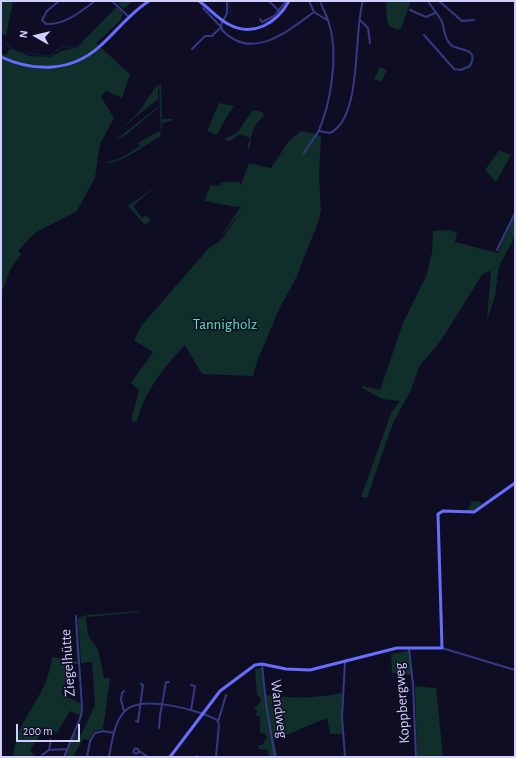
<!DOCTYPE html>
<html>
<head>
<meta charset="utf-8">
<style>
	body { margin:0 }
	#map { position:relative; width:516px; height:758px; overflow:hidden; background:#0f0d23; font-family:"Alegreya Sans",sans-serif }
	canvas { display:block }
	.frame { position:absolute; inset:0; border:2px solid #d1cfff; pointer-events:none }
	.north { position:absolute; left:16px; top:16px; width:40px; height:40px; -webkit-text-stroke:3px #0f0d23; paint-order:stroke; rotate:278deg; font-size:11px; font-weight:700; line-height:16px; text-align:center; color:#d1cfff }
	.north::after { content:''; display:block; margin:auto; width:14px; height:18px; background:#d1cfff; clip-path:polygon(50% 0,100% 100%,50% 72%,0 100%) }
	.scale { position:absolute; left:16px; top:724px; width:64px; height:18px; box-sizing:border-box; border:2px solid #d1cfff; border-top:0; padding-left:5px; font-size:12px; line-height:14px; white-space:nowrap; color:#d1cfff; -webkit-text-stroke:3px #0f0d23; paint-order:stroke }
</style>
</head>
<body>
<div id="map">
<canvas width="516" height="758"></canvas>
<div class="frame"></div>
<div class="north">N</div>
<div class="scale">200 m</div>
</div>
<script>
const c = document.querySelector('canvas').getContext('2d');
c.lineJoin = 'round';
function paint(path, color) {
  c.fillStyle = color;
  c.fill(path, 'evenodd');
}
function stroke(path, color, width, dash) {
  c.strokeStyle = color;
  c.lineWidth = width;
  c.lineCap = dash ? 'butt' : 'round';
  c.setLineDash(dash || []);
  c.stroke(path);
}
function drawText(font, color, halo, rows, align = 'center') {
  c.font = font + ' "Alegreya Sans",sans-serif';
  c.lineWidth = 3;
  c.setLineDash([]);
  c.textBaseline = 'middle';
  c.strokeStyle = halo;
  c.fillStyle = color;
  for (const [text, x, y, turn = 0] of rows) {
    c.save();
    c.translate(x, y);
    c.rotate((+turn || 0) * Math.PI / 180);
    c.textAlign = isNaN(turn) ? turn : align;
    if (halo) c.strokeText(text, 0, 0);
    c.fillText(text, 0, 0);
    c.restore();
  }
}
const green = new Path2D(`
	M1,1H13L6,36L1,34Z
	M121,1H132L124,9L118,4Z
	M386,1H411L401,28L398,30L389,26L387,20Z
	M116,7L123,13L121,20L96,43L130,74L122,98L106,91L101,97L114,118L100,144L95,178L77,211L35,233L18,251L21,254L10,270L1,294V53L6,55L10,48L29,56L50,57L62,51L78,47Z
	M380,67L387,70L381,82L374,79Z
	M158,84V99L118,131L137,114Z
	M159,85H161L162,119H173L172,121L162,123L161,136Z
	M219,103L234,106L226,118L217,135L207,131Z
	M159,106V107L127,134L114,141Z
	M253,110L262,112L264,115C253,126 250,135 250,149L247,148L250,138L240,134L230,141L224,139L237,133Z
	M159,131L161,136C144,145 125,162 106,163V162C118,161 129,153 140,146L138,143Z
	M301,131L318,134L321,138L319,175L321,210L319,220L296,278L280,307L258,359L253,376L202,374L185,345C164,367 144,392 137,422L131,421L139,390L131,383L153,352L134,340L141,326L208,249L222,239L244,207L218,241L241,206L237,207L204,201L211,185L220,186L221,182H240L241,185L249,163L271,168L288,142Z
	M499,150L511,155L496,182L485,170Z
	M155,187L133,206L142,218L145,215L151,220L145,225L128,206Z
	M515,214V231L512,242L499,266L495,296L489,315L487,318L491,272L489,271L482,275L440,342L420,365L410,392L393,423L367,498L361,497L391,413L400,401L382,399L362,388V386L380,390L403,323L427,274L432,252L433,231L449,230L457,233L455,242L498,253Z
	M472,501L481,502V506L471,512L442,509L467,511Z
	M139,611V612L88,617L87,615Z
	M86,615L87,630L89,637L98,649L104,678H110L103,729L94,731L89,740L83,739L73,757H64L74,732L81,735L95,705L92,662L81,663L78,618Z
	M74,616L80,664H72L61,694L82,704L81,716L70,711L57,733L46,727L30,750L35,757H13C15,749 15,739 19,731C32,705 48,688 52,657L77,661Z
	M409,651L412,675L392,673L391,654Z
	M262,668L265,705H267L266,695C296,699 313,698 343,693L342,734H330L327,718L274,740L278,757H269L268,750L259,749L258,745H262L267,738L265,734L260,732V716H256L257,710L254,709L261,701L260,697L257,695L255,669Z
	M415,686L436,688L443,757H417Z`);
const stream = new Path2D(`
	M229,1L231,16
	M1,40L17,52L49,56L62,47H73L83,41L123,1`);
const street = new Path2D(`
	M59,1L47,11L42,20L46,24C65,25 80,12 95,1
	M112,1L129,17
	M227,1V13L221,25L222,30C252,62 288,31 314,12
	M269,1L279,11
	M309,1L314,12L327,20
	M439,1L462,21L474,20
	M410,10L426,17L435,13
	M260,19L262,22L274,16L286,1
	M360,20L368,28L370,43
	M424,35L454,69L461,70L470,66C480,47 458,51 451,45C444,39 445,30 442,22C439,15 432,8 428,1
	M192,49L205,36H212L221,27L203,8
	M318,131L330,133C363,117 353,32 363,1
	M304,153C308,145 315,138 319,130C331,102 338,56 330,27C328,18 323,9 320,1
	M497,250L515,213
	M442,648L515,670
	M409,649L413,684L416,757
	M262,664L266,704L275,757
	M124,691L122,693L121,700L124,711
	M191,710L195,686L191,685
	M136,721L138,722L143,685L141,684
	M218,722L226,695
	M159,728L160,716L166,682H169
	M51,740L49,750L67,749
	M133.5 751a2.5 2.5 0 1 1 5 0a2.5 2.5 0 1 1-5 0Z
	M139,751L148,757
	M42,755L49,750
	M64,757L81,716L82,708L76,616
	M87,757L90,741L95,733L103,731L114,733
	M109,757C112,742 114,722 125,711C141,694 199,710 217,720L219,725L216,757
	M196,757L197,756
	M345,757L342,717L345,662`);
const secondary = new Path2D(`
	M199,1C209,8 217,18 228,24C253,38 277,23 289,1
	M1,57C34,72 71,72 99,47C116,32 130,13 149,1
	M170,757L220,691L255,665L262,664L286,669L310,670L397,648H442L438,514L443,511L474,512L515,483`);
const parkNames = [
	["Tannigholz",225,324]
];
const streetNames = [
	["Ziegelhütte",68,663,-94],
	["Koppbergweg",402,703,-94],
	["Wandweg",279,709,83]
];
paint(green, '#102e2a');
stroke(stream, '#092446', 1);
stroke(street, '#353885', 2);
stroke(secondary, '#666dff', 3);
drawText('15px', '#55e5b7', '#0f0d23', parkNames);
drawText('15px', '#d1cfff', '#0f0d23', streetNames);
</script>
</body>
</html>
